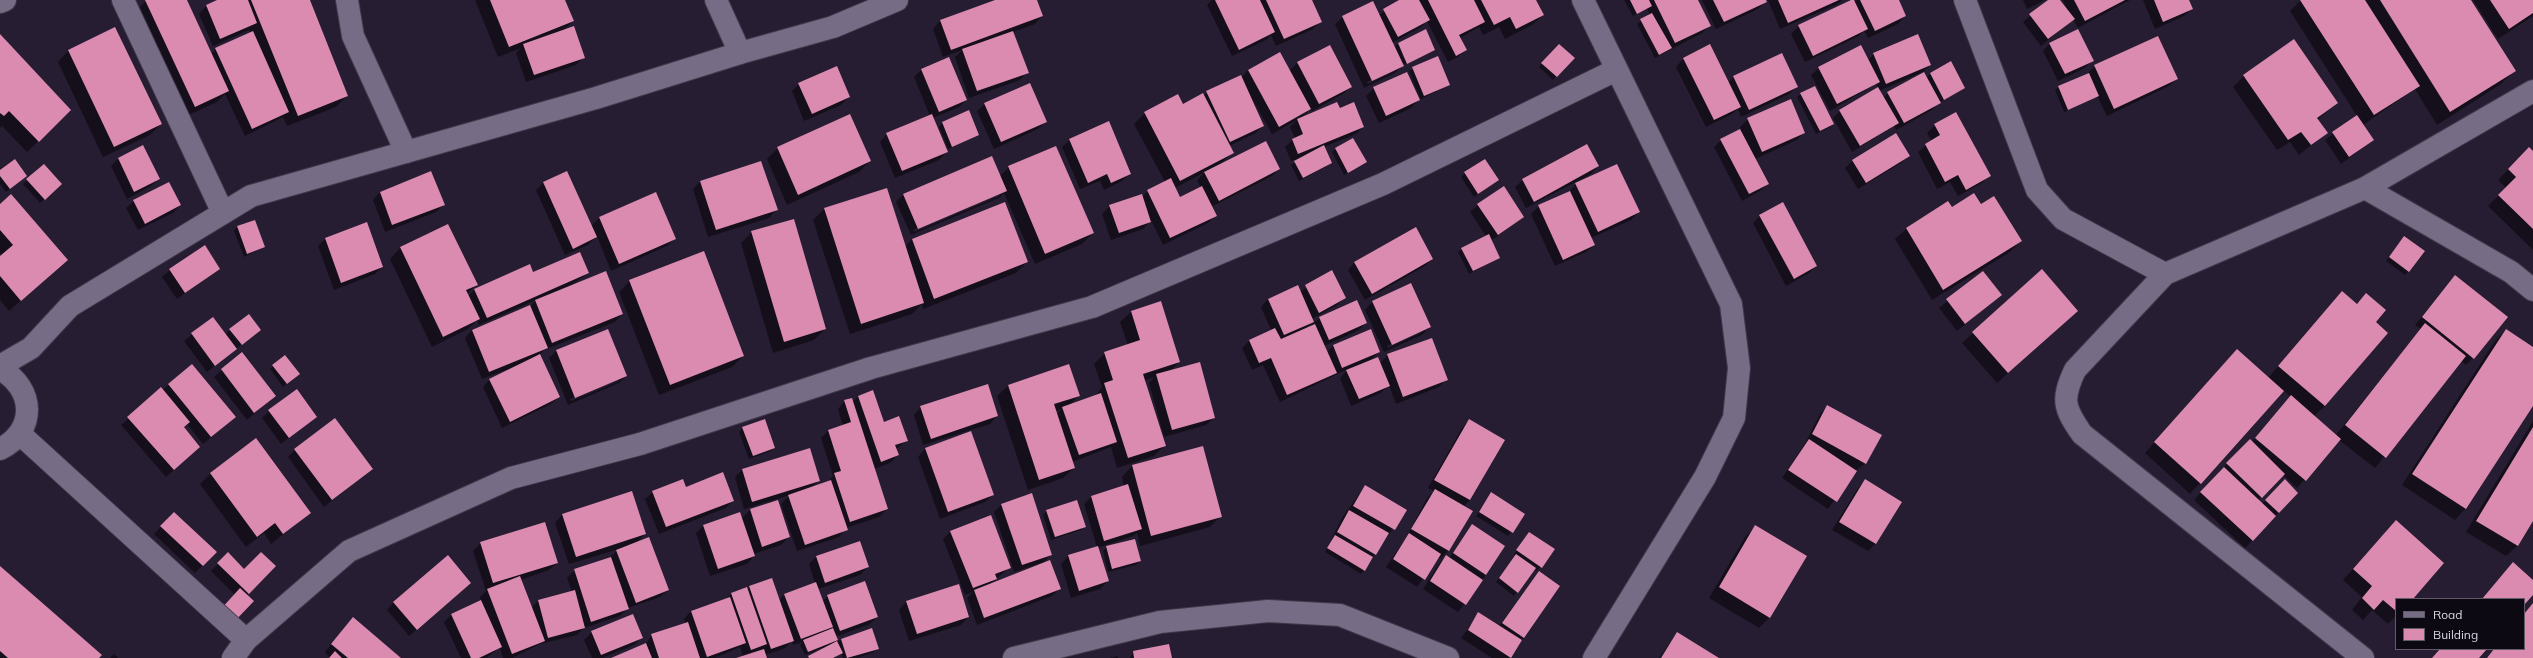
<!DOCTYPE html>
<html>
<head>
<meta charset="utf-8">
<style>
	body { margin:0 }
	#map { position:relative; width:2533px; height:658px; overflow:hidden; background:#261d32; font-family:Mulish,sans-serif }
	canvas { display:block }
	.legend { position:absolute; left:2395px; top:598px; width:130px; height:52px; box-sizing:border-box; background:#0d0913; border:1px solid #605b67; margin:0; padding:5px 7px; list-style:none; font-size:12px; color:#dcd7e5 }
	.legend li { display:flex; align-items:center; gap:8px; height:20px }
	.legend b { width:20px; border:1px solid #605b67 }
</style>
</head>
<body>
<div id="map">
<canvas width="2533" height="658"></canvas>
<ul class="legend">
<li><b style="height:5px;background:#766c85"></b>Road</li>
<li><b style="height:11px;background:#db8ab0"></b>Building</li>
</ul>
</div>
<script>
const c = document.querySelector('canvas').getContext('2d');
c.lineJoin = 'round';
function paint(path, color) {
  c.fillStyle = color;
  c.fill(path, 'evenodd');
}
function stroke(path, color, width, dash) {
  c.strokeStyle = color;
  c.lineWidth = width;
  c.lineCap = dash ? 'butt' : 'round';
  c.setLineDash(dash || []);
  c.stroke(path);
}
const shadow = new Path2D(`
	M147,0H186L211,54L216,49L250,33L249,30L213,46L199,14L206,6L220,0H309L347,96L336,107L287,126L283,117L245,136L225,94L217,102L184,117L135,11Z
	M475,0H564L573,21L562,32L584,57L576,65L526,82L516,53L521,48L498,57Z
	M998,0H1036L1042,16L1035,24L1013,32L1027,72L1020,80L969,98L955,57L963,50L943,57L933,29L940,21Z
	M1212,0H1311L1320,22L1313,29L1276,46L1271,35L1266,40L1232,56L1207,5Z
	M1402,0H1535L1543,15L1532,25L1505,39L1499,27L1483,35L1479,27L1460,38L1466,50L1458,57L1448,62L1427,21L1421,27L1392,43L1394,48L1398,43L1434,50L1403,65L1395,73L1364,88L1335,24L1343,17L1379,15ZM1395,69V71L1368,84L1367,82Z
	M1624,0H1697L1710,25L1702,33L1655,58L1637,24L1650,15L1647,8L1633,16Z
	M1702,0H1765L1766,1L1758,9L1716,29Z
	M1768,0H1842L1838,4L1780,29Z
	M1857,0H1898L1905,16L1898,24L1868,38L1864,31L1859,36L1805,62L1791,34L1799,26Z
	M2023,0H2045L2027,9Z
	M2050,0H2059L2067,10L2063,0H2130L2078,28L2073,19L2041,46L2023,22Z
	M2143,0H2188L2192,9L2184,16L2155,29Z
	M2301,0H2470L2514,71L2501,84L2437,125L2415,89L2363,125L2373,140L2341,164L2325,140L2357,116L2290,11Z
	M2473,0H2533V16L2498,39Z
	M115,28L161,124L150,135L103,157L58,62L68,51Z
	M0,36L59,121L27,152L2,126L0,128Z
	M2157,37L2177,79L2169,86L2107,116L2097,96L2064,112L2055,90L2059,87L2087,74L2095,66Z
	M2050,43L2092,60L2085,68L2058,81L2043,51Z
	M1709,46L1728,83L1734,77L1797,87L1789,94L1741,117L1738,109L1732,114L1706,127L1676,67L1683,59Z
	M1555,49L1556,76L1553,80L1539,67Z
	M1874,54L1930,65L1923,72L1879,91L1883,98L1888,93L1926,78L1930,74L1964,88L1940,102L1932,110L1896,130L1894,126L1852,152L1833,118L1840,111L1878,88L1876,84L1830,111L1811,75L1819,68L1868,60Z
	M1437,58L1449,85L1419,100L1411,108L1379,123L1366,96L1374,88L1406,73L1418,99L1420,98L1409,71Z
	M1298,62L1351,87L1343,94L1312,111L1310,109L1301,118L1340,109L1363,127L1356,134L1324,147L1331,163L1327,166L1299,181L1291,165L1305,157L1291,161L1285,147L1295,138L1290,127L1297,120L1272,134L1254,102L1263,125L1256,133L1229,146L1232,152L1220,165L1279,169L1272,176L1211,207L1215,216L1208,223L1163,245L1151,220L1143,229L1111,240L1102,214L1110,206L1142,197L1148,191L1165,182L1134,124L1145,113L1177,96L1182,105L1241,78L1248,70L1289,71ZM1205,172L1197,180L1201,188L1180,198L1175,188Z
	M921,70L966,100L959,107L933,118L947,152L939,160L895,178L880,142L887,134L930,116L914,77Z
	M2244,76L2337,103L2317,120L2326,133L2299,155L2290,142L2277,150L2233,87Z
	M799,84L849,97L841,105L804,121L792,91Z
	M1801,94L1833,124L1830,127L1816,134L1797,97Z
	M985,104L1045,122L1038,129L994,149L977,111Z
	M1748,119L1804,132L1797,140L1755,159L1768,184L1760,191L1742,201L1714,147L1721,140L1741,129L1740,127Z
	M942,123L978,134L948,149L939,127Z
	M1935,125L1989,176L1982,183L1958,196L1950,182L1937,189L1918,152L1932,141L1927,133Z
	M1070,140L1130,174L1122,181L1104,190L1100,181L1080,189L1062,147Z
	M143,146L159,179L151,186L127,199L111,166L118,159Z
	M778,148L870,161L859,172L787,205L767,159Z
	M1336,149L1365,162L1344,175L1332,152Z
	M2533,152V250L2488,206L2506,188L2498,180L2518,159Z
	M1908,156L1901,163L1858,189L1845,168L1853,160Z
	M761,162L776,210L769,218L708,237L693,189L700,182Z
	M44,165L57,188L40,203L23,184Z
	M1598,166L1591,174L1526,208L1515,187L1523,180Z
	M1009,167L1093,233L1082,244L1035,264L1004,193L999,198L911,235L896,202L904,194L1000,176ZM999,194V196L914,232L913,230Z
	M0,172L26,176L6,192L0,184Z
	M566,172L591,226L600,217L675,239L667,246L611,271L597,236L588,245L565,255L536,190L543,183Z
	M1465,173L1497,180L1474,197L1461,177Z
	M1576,184L1639,212L1631,220L1591,238L1594,245L1586,252L1555,266L1531,214L1539,206L1569,192Z
	M886,189L905,247L912,239L1027,262L1016,273L923,309L922,304L912,314L850,334L813,220L824,209Z
	M380,192L443,205L436,212L385,232L373,200Z
	M134,201L180,205L173,213L138,230L126,208Z
	M1948,202L1952,208L2021,241L2010,252L1932,300L1895,239L1906,229Z
	M0,205L56,270L9,311L0,300V257L2,256L0,253Z
	M1478,205L1523,217L1491,241L1499,258L1469,274L1458,252L1486,236L1470,212Z
	M1760,216L1816,266L1809,273L1786,286L1753,223Z
	M237,227L264,247L244,257L234,231Z
	M752,232L825,329L814,340L773,353L741,243Z
	M325,239L382,267L375,274L334,290L318,246Z
	M2401,241L2409,271L2405,275L2386,261Z
	M400,248L477,284L467,294L468,296L474,290L529,266L532,273H588L569,287L622,314L615,322L544,350L539,355L559,397L551,404L502,428L483,387L490,379L527,362L482,379L465,338L472,330L530,307L536,300L479,325L477,320L468,329L432,347L390,259Z
	M1432,259L1425,266L1365,300L1348,270L1355,262Z
	M219,269L177,299L162,277L170,270Z
	M2042,271L2077,311L1997,383L1962,343Z
	M1331,272L1345,297L1337,305L1312,319L1313,321L1304,330L1320,318L1366,323L1359,330L1324,346L1327,352L1333,346L1370,330L1379,352L1370,361L1380,363L1388,355L1446,379L1439,387L1396,404L1389,385L1381,393L1351,406L1340,378L1348,369L1280,402L1263,365L1252,370L1242,348L1249,341L1271,330L1261,307L1268,299L1300,292Z
	M1983,272L2001,295L1957,331L1939,308Z
	M2456,276L2473,358L2466,365L2461,361L2375,468L2339,440L2297,488L2283,475L2258,500L2262,504L2285,481L2297,493L2245,548L2194,500L2220,471L2250,440L2252,442L2291,397L2283,390L2190,494L2145,453L2227,361L2268,378L2342,292L2356,304L2366,294L2375,322L2325,406L2314,416L2336,435L2421,329L2415,325Z
	M630,281L743,356L732,367L659,395L619,292Z
	M1410,285L1430,327L1422,335L1384,352L1365,310L1372,302ZM1422,330V332L1388,348L1387,346Z
	M1131,312L1179,362L1170,371L1214,418L1206,425L1164,437L1149,383L1154,377L1144,381L1165,445L1154,456L1117,468L1111,447L1072,462L1074,468L1063,478L1028,490L997,396L1008,386L1068,366L1078,396L1069,406L1095,397L1102,387L1094,364L1105,353L1128,345L1120,322ZM1062,409L1056,414L1055,411Z
	M212,318L225,335L230,330H260L207,372L184,341Z
	M608,330L626,376L619,383L568,405L549,358L556,351ZM619,379V381L571,401L570,399Z
	M2506,330L2533,348V404L2465,509L2455,520L2402,485L2495,341Z
	M241,354L274,396L247,420L214,377Z
	M192,365L235,417L203,444L187,424L183,428L199,447L166,477L121,425Z
	M273,366L295,378L283,387L270,369Z
	M872,391L883,423L906,441L896,449L898,455L890,463L874,469L887,509L879,517L846,528L839,537L797,551L781,504L790,495L744,509L735,477L742,470L818,481L811,488L827,482L833,476L821,438L828,431L843,426L838,409L845,401L852,402L858,397Z
	M921,407L997,416L990,424L923,445L914,415Z
	M1827,407L1880,436L1865,464L1856,470L1828,509L1782,478L1806,442L1820,414Z
	M269,411L316,417L281,444L262,418Z
	M1469,420L1504,440L1470,500L1463,507L1472,512L1448,551L1441,558L1438,557L1417,587L1386,567L1406,538L1427,498L1434,491L1428,488L1462,428Z
	M2533,421V519L2517,546L2506,556L2466,532Z
	M743,428L774,448L771,451L749,459L739,432Z
	M970,432L993,495L985,502L940,519L918,457L925,449Z
	M295,450L371,469L324,507L288,457Z
	M1132,466L1221,516L1210,527L1140,546L1137,533L1133,536L1097,548L1108,581L1100,589L1071,598L1061,564L1068,556L1097,547L1084,504L1091,497L1124,486L1122,477Z
	M211,473L310,513L271,544L264,533L246,547L200,484Z
	M1865,480L1900,502L1875,544L1868,551L1832,530L1858,488Z
	M1365,486L1406,510L1361,574L1325,552L1342,518Z
	M686,488L733,500L726,508L659,534L645,499L653,492Z
	M631,492L645,534L635,544L668,590L660,597L628,608L620,616L584,628L577,635L540,644L512,658H503L500,648L486,658H461L444,622L452,614L481,601L480,597L486,591L473,551L481,543L557,563L549,570L520,580L531,608L538,601L572,592L567,578L575,570L609,558L617,551L632,545L569,564L555,523L562,515Z
	M1491,493L1523,514L1508,536L1476,516Z
	M777,501L789,537L781,545L753,554L754,556L747,564L710,576L696,533L703,526L742,518L750,510Z
	M1002,504L1051,554L1044,562L1014,572L994,512Z
	M1047,511L1085,526L1081,530L1051,540L1043,515Z
	M174,513L216,552L195,573L154,534Z
	M2396,521L2412,599H2396V616L2388,624L2372,610L2363,620L2352,610L2362,597L2343,580Z
	M1472,525L1486,575L1458,612L1423,589L1439,564L1446,556L1449,558Z
	M1755,527L1805,557L1769,618L1759,628L1709,598L1745,537Z
	M951,531L1010,567L989,585L1060,588L1052,596L977,625L967,598L973,592L965,595L943,539Z
	M1526,537L1553,550L1537,571L1534,568L1514,596L1496,582L1515,556L1514,554Z
	M859,542L868,567L860,575L818,589L823,601L828,596L877,617L870,624L835,637L837,640L832,644L841,640L878,648L874,652L857,658H843L841,653L835,658H808L825,647L805,655L800,645L803,642L793,645L792,641L785,648L765,655L766,658H738L743,656L740,647L715,658H614L645,645L652,635L685,624L684,619L691,611L726,599L731,594L746,588L747,590L750,587L779,600L785,594L815,583L809,564L816,557Z
	M1107,547L1140,561L1136,565L1108,572L1103,551Z
	M228,554L244,570L274,566L246,596L235,595L211,571Z
	M0,568L98,658H0Z
	M1539,572L1559,586L1509,658H1492L1461,638L1479,614L1499,626Z
	M958,586L968,617L961,625L909,641L899,610L906,602Z
	M462,590L409,636L387,610L394,602Z
	M346,626L399,658H330L325,652Z
	M592,632L642,637L634,645L602,658H592L584,640Z
	M1677,633L1717,658H1659Z
	M1133,652L1171,658H1130Z
	M114,654L118,658H110Z
	M1118,656V658H1110Z`);
const building = new Path2D(`
	M145,0H187L229,91L195,107Z
	M217,0H248L257,23L220,39L206,5Z
	M251,0H310L348,96L298,116Z
	M490,0H565L574,21L509,47Z
	M995,0H1037L1043,16L951,50L940,20Z
	M1215,0H1260L1275,32L1239,50Z
	M1266,0H1312L1322,22L1284,39Z
	M1399,0H1419L1430,20L1398,37L1383,9Z
	M1428,0H1474L1485,22L1459,35L1467,50L1456,56Z
	M1481,0H1536L1544,15L1516,29L1510,17L1494,25Z
	M1630,0H1649L1652,6L1637,14Z
	M1654,0H1698L1711,26L1675,43Z
	M1713,0H1766L1767,2L1724,22Z
	M1778,0H1839L1788,23Z
	M1851,0H1854L1868,29L1813,56L1798,25Z
	M1860,0H1899L1906,16L1875,31Z
	M2048,0H2060L2075,19L2048,39L2029,14Z
	M2074,0H2125L2085,21Z
	M2154,0H2189L2193,9L2163,22Z
	M2300,0H2365L2420,86L2374,115Z
	M2380,0H2471L2516,71L2450,112Z
	M2490,0H2533V13L2509,29Z
	M1373,1L1404,66L1372,81L1342,16Z
	M1652,13L1672,48L1659,55L1640,19Z
	M574,26L585,58L534,75L523,44Z
	M115,27L162,124L114,147L68,50Z
	M1426,29L1435,50L1407,64L1398,43Z
	M2078,29L2094,61L2065,74L2049,43Z
	M253,31L289,112L252,129L215,48Z
	M1013,31L1029,73L977,91L962,49Z
	M0,34L71,110L39,142L9,111L4,116L0,113Z
	M1918,34L1931,65L1886,84L1873,53Z
	M2158,36L2178,79L2114,109L2094,65Z
	M2294,39L2338,103L2317,118L2328,133L2311,145L2301,132L2288,140L2243,75Z
	M1559,44L1575,58L1557,77L1541,63Z
	M1710,44L1741,107L1714,120L1683,58Z
	M1330,45L1352,87L1319,104L1297,62Z
	M1861,45L1880,82L1837,104L1818,67Z
	M1280,52L1311,109L1279,127L1248,70Z
	M1782,53L1798,87L1749,110L1733,76Z
	M1438,56L1450,85L1424,96L1412,67Z
	M949,57L967,100L939,112L921,69Z
	M1951,61L1965,88L1944,100L1930,73Z
	M837,66L850,97L812,114L798,83Z
	M1407,72L1420,100L1386,116L1373,87Z
	M1924,72L1941,103L1904,123L1887,92Z
	M2089,73L2099,96L2068,110L2058,86Z
	M1241,75L1264,126L1230,142L1206,91Z
	M1030,83L1047,122L1001,142L984,103Z
	M1815,86L1834,124L1820,131L1800,93Z
	M1878,87L1899,123L1860,146L1839,110Z
	M1203,93L1234,153L1180,181L1144,112L1178,94L1183,104Z
	M1791,99L1805,133L1762,152L1747,118Z
	M1337,102L1340,108L1354,102L1364,127L1298,154L1292,139L1303,134L1297,119Z
	M969,110L979,135L952,147L942,122Z
	M1956,112L1991,176L1966,190L1958,175L1945,182L1925,144L1940,135L1934,124Z
	M850,114L871,161L798,195L777,147Z
	M932,114L948,152L902,171L886,133Z
	M2357,115L2374,140L2349,157L2332,132Z
	M1109,121L1131,174L1111,183L1107,174L1088,183L1069,139Z
	M1740,129L1769,184L1749,194L1720,139Z
	M1896,133L1910,156L1866,183L1852,160Z
	M1353,138L1367,162L1348,173L1335,148Z
	M1266,141L1280,169L1219,201L1204,172Z
	M1587,144L1599,166L1534,202L1522,179Z
	M143,145L160,179L134,192L118,158Z
	M1324,145L1332,163L1303,178L1294,161Z
	M1056,146L1094,233L1045,254L1008,166Z
	M2529,147L2533,151V229L2498,195L2516,177L2508,169Z
	M992,156L1007,191L918,229L903,194Z
	M15,159L27,176L10,189L0,176V170Z
	M1485,159L1499,180L1478,194L1464,172Z
	M761,161L778,210L716,230L700,181Z
	M44,164L62,184L45,200L26,179Z
	M1617,164L1640,212L1598,232L1575,183Z
	M431,171L445,205L392,225L380,192Z
	M567,171L597,237L573,249L543,182Z
	M1171,178L1180,197L1202,186L1217,216L1170,238L1147,190Z
	M169,182L181,205L145,224L133,200Z
	M1504,186L1524,217L1498,235L1477,204Z
	M887,188L924,303L861,324L824,208Z
	M1570,191L1595,245L1563,260L1538,205Z
	M656,192L676,239L619,264L599,217Z
	M1974,193L1981,204L1994,196L2022,241L1943,290L1906,228L1948,201L1952,207Z
	M11,194L68,260L21,301L0,276V256L13,245L0,230V204Z
	M1142,194L1151,222L1119,233L1109,205Z
	M1005,202L1028,262L934,299L912,239Z
	M1783,202L1817,266L1794,279L1759,215Z
	M794,219L826,329L784,342L751,231Z
	M255,220L265,247L247,254L237,226Z
	M367,222L383,267L341,283L325,238Z
	M448,224L478,285L466,290L480,319L443,337L400,247Z
	M1416,227L1433,259L1372,294L1354,262Z
	M1489,234L1500,258L1473,271L1461,248Z
	M2404,236L2425,251L2409,272L2389,257Z
	M205,245L220,269L185,293L169,269Z
	M704,251L744,356L670,385L629,280Z
	M580,252L589,273L487,318L474,289L530,264L533,272Z
	M2042,269L2078,311L2008,373L1972,332Z
	M1332,270L1346,298L1319,313L1305,285Z
	M606,271L623,314L552,343L535,300Z
	M1983,271L2002,295L1965,324L1946,299Z
	M2455,275L2508,317L2474,359L2422,317Z
	M1411,283L1431,327L1392,345L1372,301Z
	M1298,285L1314,322L1284,335L1268,299Z
	M2342,291L2357,304L2366,293L2386,310L2376,322L2388,333L2325,406L2278,366Z
	M1357,300L1367,323L1329,340L1319,317Z
	M1161,301L1180,362L1143,374L1166,446L1128,458L1104,383L1113,380L1104,352L1140,340L1131,311Z
	M530,305L548,348L489,372L472,330Z
	M249,314L261,330L242,345L229,329Z
	M213,317L237,349L215,366L191,333Z
	M2425,323L2466,356L2386,458L2345,425Z
	M1315,324L1337,373L1287,395L1271,358L1259,363L1249,340L1275,328L1281,339Z
	M608,329L627,376L575,398L556,350Z
	M1371,329L1380,352L1342,368L1333,345Z
	M2506,329L2533,347V406L2466,509L2412,474Z
	M1432,338L1448,380L1403,397L1387,354Z
	M2237,349L2284,391L2201,484L2154,442Z
	M242,352L276,396L254,413L221,369Z
	M540,354L560,397L510,422L489,379Z
	M285,355L300,374L287,384L272,365Z
	M1378,357L1390,386L1359,399L1346,370Z
	M1200,362L1215,418L1172,430L1156,374Z
	M192,364L236,417L211,437L168,384Z
	M1069,364L1080,396L1054,404L1075,468L1039,480L1008,385Z
	M988,384L998,416L931,439L920,406Z
	M161,387L190,422L184,427L200,447L174,470L127,417Z
	M297,389L317,417L289,438L268,410Z
	M873,390L884,422L899,416L908,441L895,445L899,455L881,462L858,396Z
	M1101,393L1117,442L1079,455L1062,407Z
	M2291,395L2341,439L2306,481L2255,438Z
	M852,398L888,509L850,522L834,473L841,471L828,430L851,422L844,400Z
	M1827,405L1882,435L1866,464L1812,434Z
	M335,418L373,469L332,500L294,449Z
	M765,419L775,448L753,456L742,427Z
	M1469,419L1505,440L1470,500L1434,480Z
	M2533,427V521L2518,546L2476,521Z
	M971,431L994,495L948,512L925,448Z
	M256,438L311,513L283,534L275,523L257,537L210,473Z
	M1809,439L1857,471L1837,502L1788,470Z
	M2250,439L2285,474L2262,498L2226,463Z
	M1203,446L1222,517L1151,536L1132,465Z
	M810,448L820,481L752,502L742,469Z
	M2224,467L2276,516L2253,541L2200,492Z
	M723,472L734,501L666,527L652,491L683,479L686,487Z
	M1865,479L1902,502L1876,544L1839,522Z
	M2285,479L2298,493L2279,513L2265,500Z
	M831,480L848,530L805,545L788,495Z
	M1128,484L1142,529L1104,541L1091,496Z
	M1365,485L1407,510L1395,530L1353,506Z
	M1435,489L1473,511L1449,551L1411,529Z
	M632,491L646,534L576,557L562,514Z
	M1491,492L1525,514L1513,533L1479,512Z
	M1032,493L1052,555L1022,565L1001,504Z
	M778,500L790,537L762,547L750,509Z
	M1077,500L1086,527L1055,537L1046,510Z
	M1349,510L1389,533L1376,555L1337,532Z
	M174,512L217,552L203,566L160,526Z
	M740,512L755,556L718,569L703,525Z
	M991,515L1011,568L995,574L997,579L973,588L950,531Z
	M2396,520L2444,563L2413,599H2396V611L2383,600L2374,610L2362,598L2372,586L2353,569Z
	M545,522L558,563L493,583L480,542Z
	M1472,524L1505,546L1486,575L1453,553Z
	M1755,525L1807,556L1770,618L1719,587Z
	M1529,532L1555,549L1542,568L1516,550Z
	M1409,533L1441,554L1425,580L1393,559Z
	M1335,535L1373,557L1365,571L1327,548Z
	M649,537L669,590L636,603L616,550Z
	M1135,539L1141,561L1112,569L1106,546Z
	M860,541L869,567L825,583L816,556Z
	M1098,546L1109,581L1079,591L1068,555Z
	M228,552L244,569L261,552L276,566L249,594L217,563Z
	M1516,554L1536,568L1518,593L1499,578Z
	M448,555L471,583L417,630L393,602Z
	M1446,555L1483,580L1466,605L1430,581Z
	M611,557L629,609L591,622L574,569Z
	M1050,560L1061,589L984,618L974,590Z
	M2513,562L2533,580V595L2524,605V599H2482Z
	M0,566L102,655L99,658H8L0,651Z
	M1539,571L1560,586L1524,638L1502,623Z
	M520,576L545,641L512,654L487,589Z
	M772,578L794,641L771,649L749,586Z
	M865,581L878,617L840,631L827,595Z
	M816,582L833,627L801,639L784,594Z
	M959,584L969,617L917,634L906,601Z
	M747,587L767,644L751,650L731,593Z
	M240,588L254,601L234,622L220,610Z
	M575,590L585,628L548,638L538,600Z
	M730,597L746,643L707,657L691,611Z
	M481,600L502,647L479,658H471L451,614Z
	M2533,603V658H2487L2494,649H2524V614Z
	M1478,612L1522,640L1511,658L1468,630Z
	M633,614L643,638L601,655L591,631Z
	M353,617L401,658H348L331,644Z
	M688,622L700,658H659L651,634Z
	M833,628L838,640L808,652L803,640Z
	M872,628L879,649L847,658L841,639Z
	M1677,632L1719,658H1661Z
	M837,641L843,653L833,658H809L808,656Z
	M646,643L652,658H611Z
	M1169,644L1172,658H1134L1133,651Z
	M764,649L767,658H736Z
	M2440,649H2487L2479,658H2432Z
	M335,651L342,658H329Z`);
const street = new Path2D(`
	M123,0L223,213
	M347,0L353,36L406,152
	M716,0L740,53
	M1583,0L1731,304L1739,368L1734,418L1705,477L1594,658
	M1965,0L2037,190L2063,219L2165,274
	M0,2L5,0
	M2365,188L2511,272L2533,290
	M20,434L246,640
	M233,658L246,640L349,551L511,478L640,444L871,368L1092,307L1383,184L1616,70
	M1014,658L1160,622L1268,611L1340,615L1448,658
	M2363,658L2082,434C2064,408 2061,400 2075,370L2165,274L2365,188L2533,91`);
const secondary = new Path2D(`
	M0,366L31,348L70,306L251,196L596,98L740,53L833,27L897,0
	M0,369C35,388 37,431 0,449`);
paint(shadow, '#0007');
paint(building, '#db8ab0');
stroke(street, '#40394a', 24);
stroke(secondary, '#40394a', 24);
stroke(street, '#766c85', 22);
stroke(secondary, '#766c85', 22);
</script>
</body>
</html>
